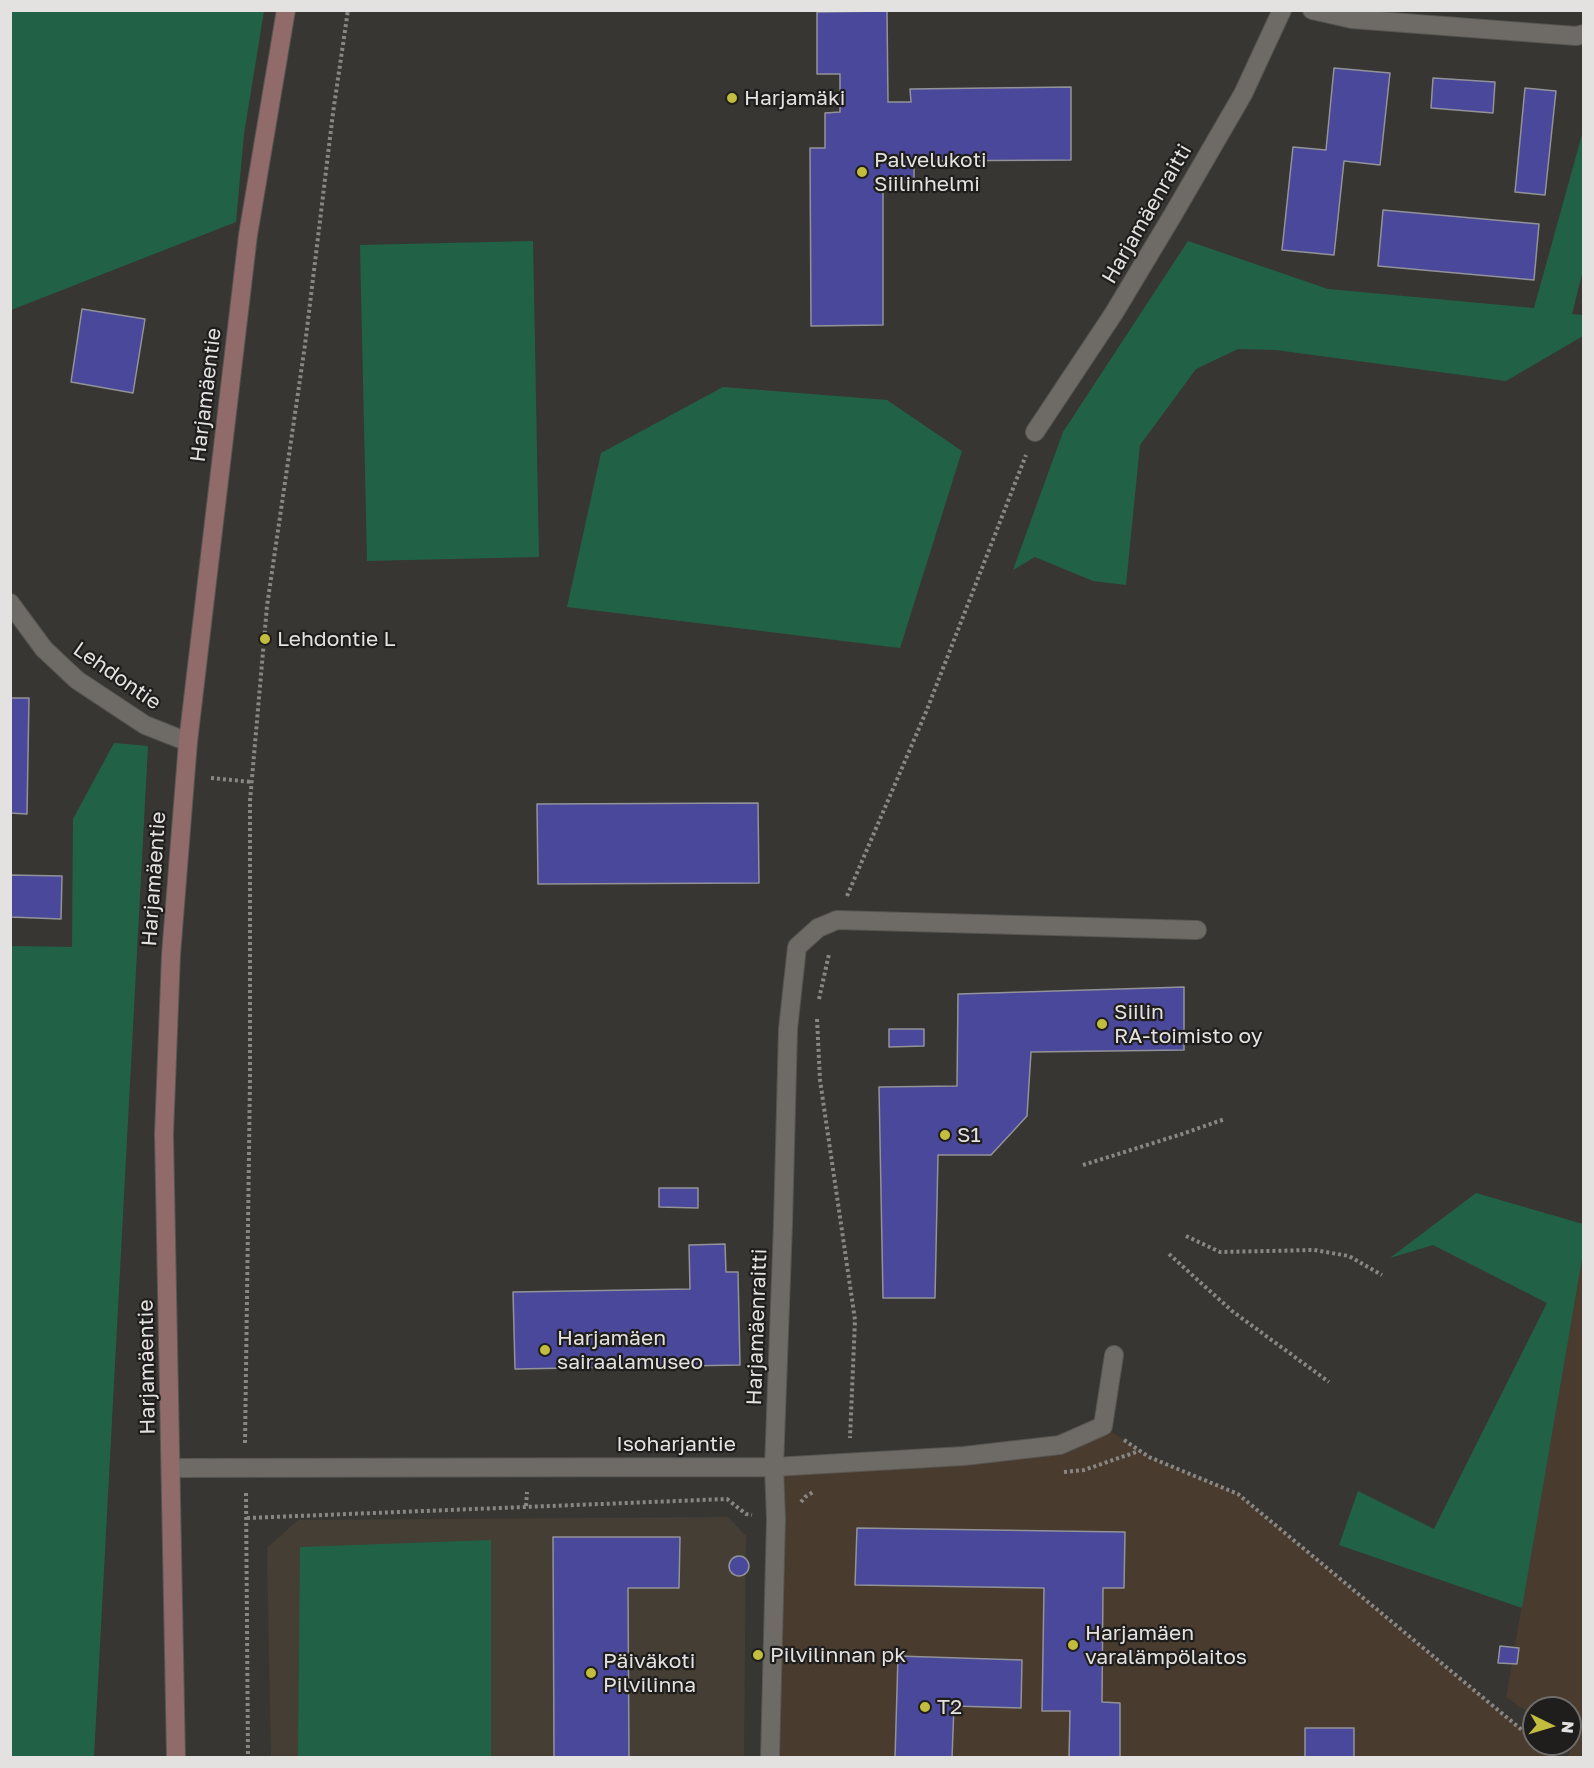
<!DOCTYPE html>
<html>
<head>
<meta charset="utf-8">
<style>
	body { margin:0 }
	#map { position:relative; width:1594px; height:1768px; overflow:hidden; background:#383632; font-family:"Golos Text",sans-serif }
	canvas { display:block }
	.frame { position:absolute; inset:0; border:12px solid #e4e2e0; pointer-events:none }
	.north { position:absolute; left:1522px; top:1696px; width:60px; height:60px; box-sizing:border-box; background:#1f1e1c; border:2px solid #6e6c6a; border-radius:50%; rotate:95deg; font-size:16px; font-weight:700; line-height:24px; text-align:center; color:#e4e2e0 }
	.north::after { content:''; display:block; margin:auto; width:21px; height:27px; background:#c2bd3f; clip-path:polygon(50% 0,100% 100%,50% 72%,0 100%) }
</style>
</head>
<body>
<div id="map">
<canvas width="1594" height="1768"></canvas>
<div class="frame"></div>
<div class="north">N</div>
</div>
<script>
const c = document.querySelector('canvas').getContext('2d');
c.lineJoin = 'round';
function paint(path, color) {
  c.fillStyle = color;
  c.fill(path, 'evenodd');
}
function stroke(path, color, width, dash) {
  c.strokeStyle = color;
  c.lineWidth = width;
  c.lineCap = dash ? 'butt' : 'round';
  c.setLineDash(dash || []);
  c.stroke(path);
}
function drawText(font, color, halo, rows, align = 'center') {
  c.font = font + ' "Golos Text",sans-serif';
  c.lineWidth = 4.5;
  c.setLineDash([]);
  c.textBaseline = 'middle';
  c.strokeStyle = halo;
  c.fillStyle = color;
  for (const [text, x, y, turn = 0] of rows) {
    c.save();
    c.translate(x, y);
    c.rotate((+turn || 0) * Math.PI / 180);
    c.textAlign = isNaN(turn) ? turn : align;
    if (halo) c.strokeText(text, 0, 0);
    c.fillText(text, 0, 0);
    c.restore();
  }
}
const built = new Path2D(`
	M728,1517L746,1536L744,1757H271L267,1548L298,1520Z`);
const industrial = new Path2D(`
	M1583,1254V1757H1567L1573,1746L1570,1743V1708H1534V1717L1506,1697Z
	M1103,1426L1149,1457L1238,1494L1534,1740V1744H1538L1555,1757L770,1758L774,1467L1060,1445Z`);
const green = new Path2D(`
	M11,10L264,11L244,134L236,222L11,310Z
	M1583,131V270L1572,314L1583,315V336L1506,381L1276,350L1238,349L1196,369L1140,445L1126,585L1093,581L1035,557L1013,570L1063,432L1188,241L1328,289L1534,308Z
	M533,241L539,557L367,561L360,245Z
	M723,387L887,400L962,451L900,648L567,607L601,453Z
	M114,743L148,746L94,1757H11V946L72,947L73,819Z
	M1476,1193L1583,1224V1254L1522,1608L1339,1545L1358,1491L1434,1529L1547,1303L1433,1245L1390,1258Z
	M491,1540V1757H298L300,1547Z`);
const building = new Path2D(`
	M887,11L888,102H911L910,89L1071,87V160L914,161V182H883V325L811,326L810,148H825V113L840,112V74H817V12Z
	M1334,68L1390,73L1380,165L1344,161L1334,255L1282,250L1293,147L1326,150Z
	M1433,78L1495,82L1493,113L1431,108Z
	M1525,88L1556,91L1545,195L1515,192Z
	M1383,210L1539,224L1534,280L1378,266Z
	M82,309L145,319L133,393L71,382Z
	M10,698H29L27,814L10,813Z
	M758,803L759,883L538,884L537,804Z
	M10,875L62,876L61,919L10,917Z
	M1184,987V1050L1031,1052L1027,1116L991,1155H938L935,1298H883L879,1087L957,1086L958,994Z
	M889,1029H924V1046L889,1047Z
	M659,1188H698V1208L659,1207Z
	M725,1244L726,1272H738L740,1365L515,1369L513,1292L690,1289L689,1245Z
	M857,1528L1125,1532L1124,1588H1103L1102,1702L1120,1703V1758L1069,1757L1070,1711H1042L1044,1588L855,1585Z
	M553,1537H680L679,1588H628L629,1758H554Z
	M729 1566a10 10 0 1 1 20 0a10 10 0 1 1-20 0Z
	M1500,1646L1519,1648L1517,1664L1498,1663Z
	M898,1656L1022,1660L1021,1708L954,1706L952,1758H895Z
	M1305,1728H1354V1758H1305Z`);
const path = new Path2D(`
	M211,778L252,782
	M847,896L926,712L1026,455
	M819,999L829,954
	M817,1019L820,1080L855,1320L850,1438
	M1083,1165L1182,1134L1225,1119
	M1186,1236L1220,1252L1314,1250L1349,1256L1382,1275
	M1169,1254L1232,1311L1329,1382
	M1124,1440L1149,1457L1238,1494L1534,1740
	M245,1443L250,1079V801L267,606L305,345L333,113L348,10
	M1064,1472L1084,1470L1139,1451
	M246,1493L248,1758
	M801,1502L805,1497L813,1492
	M526,1506L527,1492
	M247,1518L727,1499L746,1514L752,1515
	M1538,1744L1555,1758`);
const street = new Path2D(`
	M1312,10L1352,19L1576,36L1584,34
	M1035,432L1114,313L1174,213L1243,94L1282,10
	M10,603L44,649L77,680L145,725L188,742
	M171,1468L774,1467L964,1456L1060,1445L1103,1426L1114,1355
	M770,1758L776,1519L774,1467L783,1224L788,1029L797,947L818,928L837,920L1197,930`);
const secondary = new Path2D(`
	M176,1758L164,1134L171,955L188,742L248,235L286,10`);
const markers = [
	[732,98,6,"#c2bd3f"],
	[862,172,6,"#c2bd3f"],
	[265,639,6,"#c2bd3f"],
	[1102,1024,6,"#c2bd3f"],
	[945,1135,6,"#c2bd3f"],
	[545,1350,6,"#c2bd3f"],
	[1073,1645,6,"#c2bd3f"],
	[758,1655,6,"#c2bd3f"],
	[591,1673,6,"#c2bd3f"],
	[925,1707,6,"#c2bd3f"]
];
const poiNames = [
	["Harjamäki",744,98],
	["Palvelukoti",874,160],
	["Siilinhelmi",874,184],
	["Lehdontie L",277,639],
	["Siilin",1114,1012],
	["RA-toimisto oy",1114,1036],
	["S1",957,1135],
	["Harjamäen",557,1338],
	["sairaalamuseo",557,1362],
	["Harjamäen",1085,1633],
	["varalämpölaitos",1085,1657],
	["Pilvilinnan pk",770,1655],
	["Päiväkoti",603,1661],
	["Pilvilinna",603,1685],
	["T2",937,1707]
];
const streetNames = [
	["Harjamäenraitti",1147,214,-60],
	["Harjamäentie",206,395,-83],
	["Lehdontie",117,676,35],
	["Harjamäentie",154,879,-86],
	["Harjamäenraitti",757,1327,-88],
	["Harjamäentie",147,1367,-91],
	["Isoharjantie",676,1444]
];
paint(built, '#443e34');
paint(industrial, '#493b2e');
paint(green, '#216246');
paint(building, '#4a489a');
stroke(building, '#929399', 1.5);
stroke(street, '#575551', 20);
stroke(secondary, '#575551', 20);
stroke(path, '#898784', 4, [3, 3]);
stroke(street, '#6e6b66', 18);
stroke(secondary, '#916b6a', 18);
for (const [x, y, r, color] of markers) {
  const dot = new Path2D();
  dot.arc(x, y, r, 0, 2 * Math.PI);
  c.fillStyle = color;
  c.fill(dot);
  stroke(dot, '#1f1e1c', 2);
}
drawText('21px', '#e4e2e0', '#1f1e1c', poiNames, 'left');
drawText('21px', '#e4e2e0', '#1f1e1c', streetNames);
</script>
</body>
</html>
